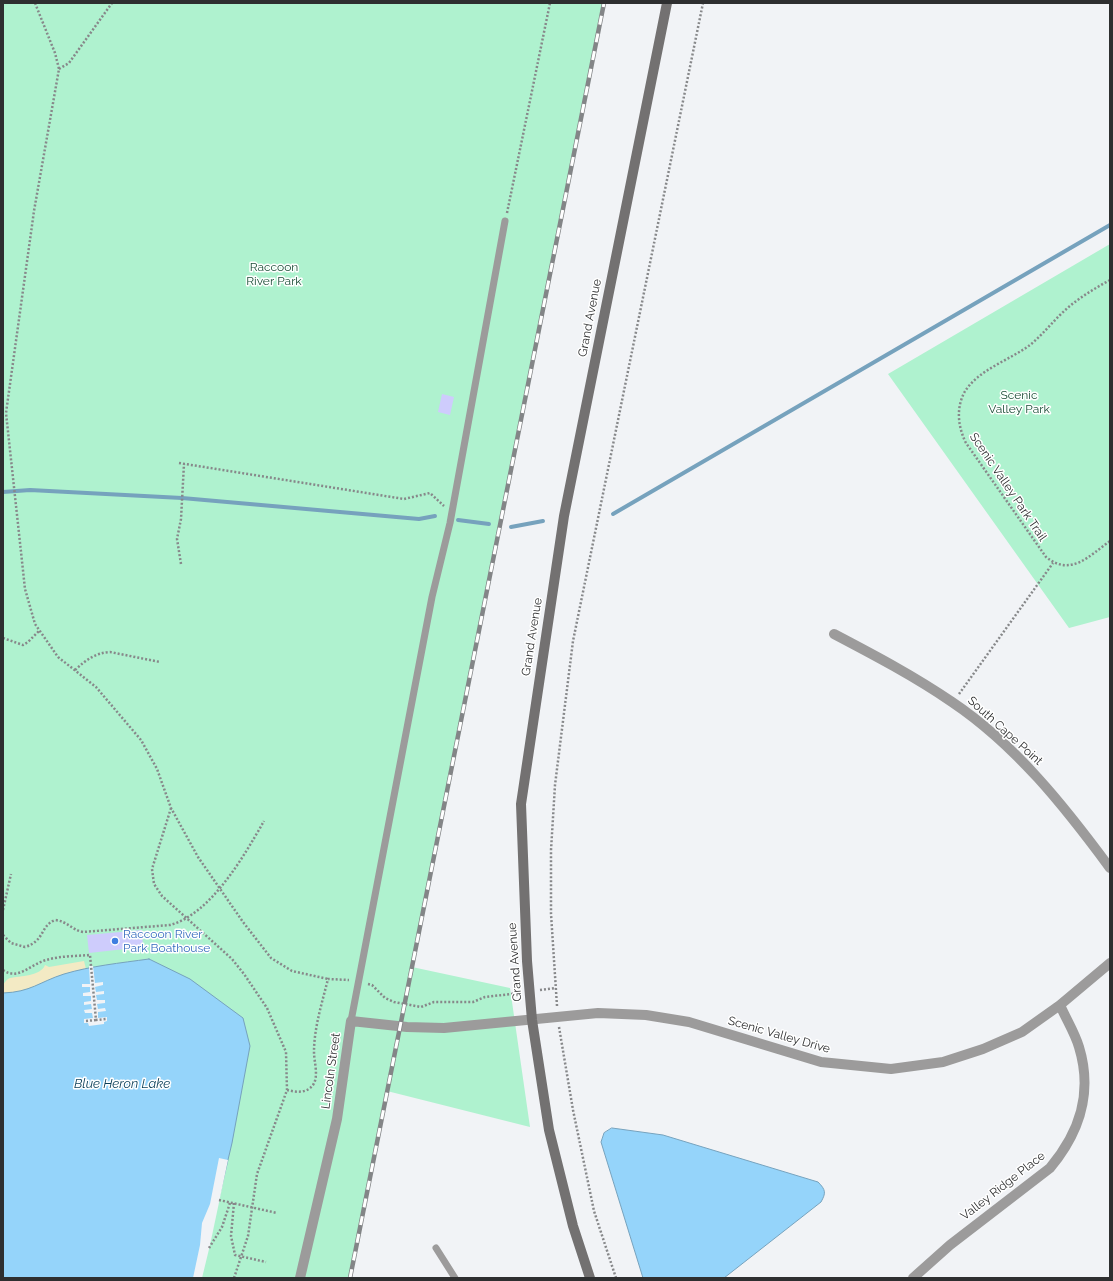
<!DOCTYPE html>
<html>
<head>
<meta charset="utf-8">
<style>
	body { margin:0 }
	#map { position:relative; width:1113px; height:1281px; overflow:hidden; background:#f1f3f6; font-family:Raleway,sans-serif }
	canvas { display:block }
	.frame { position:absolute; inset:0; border:4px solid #2e2f30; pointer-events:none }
</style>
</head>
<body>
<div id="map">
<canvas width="1113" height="1281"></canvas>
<div class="frame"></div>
</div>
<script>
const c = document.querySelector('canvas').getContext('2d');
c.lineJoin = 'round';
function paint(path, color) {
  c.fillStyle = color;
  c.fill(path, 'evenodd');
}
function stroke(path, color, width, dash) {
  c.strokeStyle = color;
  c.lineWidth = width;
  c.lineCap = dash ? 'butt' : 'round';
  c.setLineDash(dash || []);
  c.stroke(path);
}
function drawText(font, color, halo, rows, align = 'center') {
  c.font = font + ' Raleway,sans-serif';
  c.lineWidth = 3;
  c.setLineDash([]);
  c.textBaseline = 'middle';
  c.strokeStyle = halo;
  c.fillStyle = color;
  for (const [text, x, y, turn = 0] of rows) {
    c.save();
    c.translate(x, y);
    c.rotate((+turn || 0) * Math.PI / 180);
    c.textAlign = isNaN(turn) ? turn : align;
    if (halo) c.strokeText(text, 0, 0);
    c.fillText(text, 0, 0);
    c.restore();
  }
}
const green = new Path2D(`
	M3,3H604L412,967L510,988L530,1127L387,1091L350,1278H3Z
	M1110,244V617L1069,628L888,374Z`);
const sand = new Path2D(`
	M84,961L86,969C78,971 70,972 62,975C40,983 27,992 3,993V985C5,982 7,979 10,978C20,976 41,976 45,965L49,967Z`);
const water = new Path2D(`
	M149,959L190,979L243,1018L250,1046L232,1143L200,1278H3V993C31,992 39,982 64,974C91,966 120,963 149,959Z
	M612,1128L663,1135L818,1182C826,1190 826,1193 821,1202L724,1278H643L601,1142L604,1133Z`);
const pier = new Path2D(`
	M89,966H93L95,983L103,982V985L95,987L96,992L104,991V994L96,995L97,1000H105V1003L97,1004L98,1009L105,1008L106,1011L98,1012V1018L107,1017V1021L104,1022V1024L89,1026L88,1023H84V1019L93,1018L92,1013H85L84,1010L92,1009L91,1004L84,1005V1002L91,1001V996H83V993L90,992V987H82V984H90Z
	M219,1158L228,1160L210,1245L202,1278H193L200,1245L202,1223L210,1204Z`);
const stream = new Path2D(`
	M3,492L30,490L182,498L419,519L435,516
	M613,514L1110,225
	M458,520L489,524
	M511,527L543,521`);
const building = new Path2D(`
	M442,394L454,397L450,415L438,412Z
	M142,930L143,947L89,953L87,935Z`);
const path = new Path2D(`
	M35,3L55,53L59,69L34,211L6,413L25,589L35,624L58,657L96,687L141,740L157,769L171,808L198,857L243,922L271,958L292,971L328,979
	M59,69L69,63L112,3
	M507,213L550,3
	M1110,280C1092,290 1075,300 1060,315C1050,325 1041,336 1030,345C1010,360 977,370 964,393C956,409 958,427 966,443L1046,557C1071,577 1089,556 1110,541
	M179,463L404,499L430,493L444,506
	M181,564L177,539L181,519L184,464
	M3,638L23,645L28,642L40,630
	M75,670C86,660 95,653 110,652L160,662
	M959,694L1053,563
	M171,808L152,869L154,884L162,896L232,959L244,974L267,1008L286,1052L287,1090L257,1174L248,1236L234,1278
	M3,910L11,874
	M3,935L11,943L25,947C45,941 40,926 55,920C67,921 72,930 83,932L170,925C211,914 244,856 264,821
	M3,970C18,981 31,964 46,960C60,956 76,956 90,955L96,1020L106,1019
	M368,984L372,985L385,998L394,1002L421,1007L434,1002H473L485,997L520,993
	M540,990L556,988
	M557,1006L551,914V850L555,785L573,641L703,3
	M86,1021L96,1020
	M559,1027L573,1110L594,1211L616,1278
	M287,1090C296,1092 306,1094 313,1085C319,1076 314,1062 314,1052C314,1028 322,1003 328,979L349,980
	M219,1200L277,1213
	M234,1203L231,1236L235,1255L266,1262
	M209,1248L222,1227L230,1203`);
const lane = new Path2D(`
	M351,1021L432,597L450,523L505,221
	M436,1248L455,1278`);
const street = new Path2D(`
	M834,634C874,655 914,676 952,702C1016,745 1065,807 1110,868
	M300,1278L337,1119L351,1021L407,1027L444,1028L598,1013L646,1015L689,1022L821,1062L891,1069L943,1062L983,1049L1022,1032L1060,1005L1110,963
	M913,1278L950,1245L1050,1168C1080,1132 1093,1093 1079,1047C1075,1033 1066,1019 1060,1005`);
const secondary = new Path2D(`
	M590,1278L573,1226L549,1130L532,1020L527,961L521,804L564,516L667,3`);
const rail = new Path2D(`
	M350,1278L604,3`);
const markers = [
	[115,941,4,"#3f7fe0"]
];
const parkNames = [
	["Raccoon",274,267],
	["River Park",274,281],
	["Scenic",1019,395],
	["Valley Park",1019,409]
];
const streetNames = [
	["Grand Avenue",590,318,-79],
	["Scenic Valley Park Trail",1008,487,56],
	["Grand Avenue",532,637,-81],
	["South Cape Point",1005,731,42],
	["Grand Avenue",515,962,-94],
	["Scenic Valley Drive",779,1035,16],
	["Lincoln Street",331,1071,-82],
	["Valley Ridge Place",1003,1186,-38]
];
const shopNames = [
	["Raccoon River",123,934],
	["Park Boathouse",123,948]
];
const waterNames = [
	["Blue Heron Lake",122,1084]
];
paint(green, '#aff2cf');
paint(sand, '#f3eac4');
paint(water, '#95d4fa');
stroke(water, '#76a2bd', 1);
paint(pier, '#f1f3f6');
stroke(stream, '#76a2bd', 4);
paint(building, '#ceccfc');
stroke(path, '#87888a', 2.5, [2, 2]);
stroke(lane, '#9c9b9b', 7);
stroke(street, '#9c9b9b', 10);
stroke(secondary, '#737171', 10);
stroke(rail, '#838587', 4.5);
stroke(rail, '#fff', 3, [9]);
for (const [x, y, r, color] of markers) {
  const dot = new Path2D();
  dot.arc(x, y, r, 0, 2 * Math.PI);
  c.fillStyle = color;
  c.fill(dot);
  stroke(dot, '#fff', 1.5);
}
drawText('12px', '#194c35', '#fff', parkNames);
drawText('12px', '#2e2f30', '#fff', streetNames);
drawText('12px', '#366cbe', '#fff', shopNames, 'left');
drawText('italic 13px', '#083d57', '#fff', waterNames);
</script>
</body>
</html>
